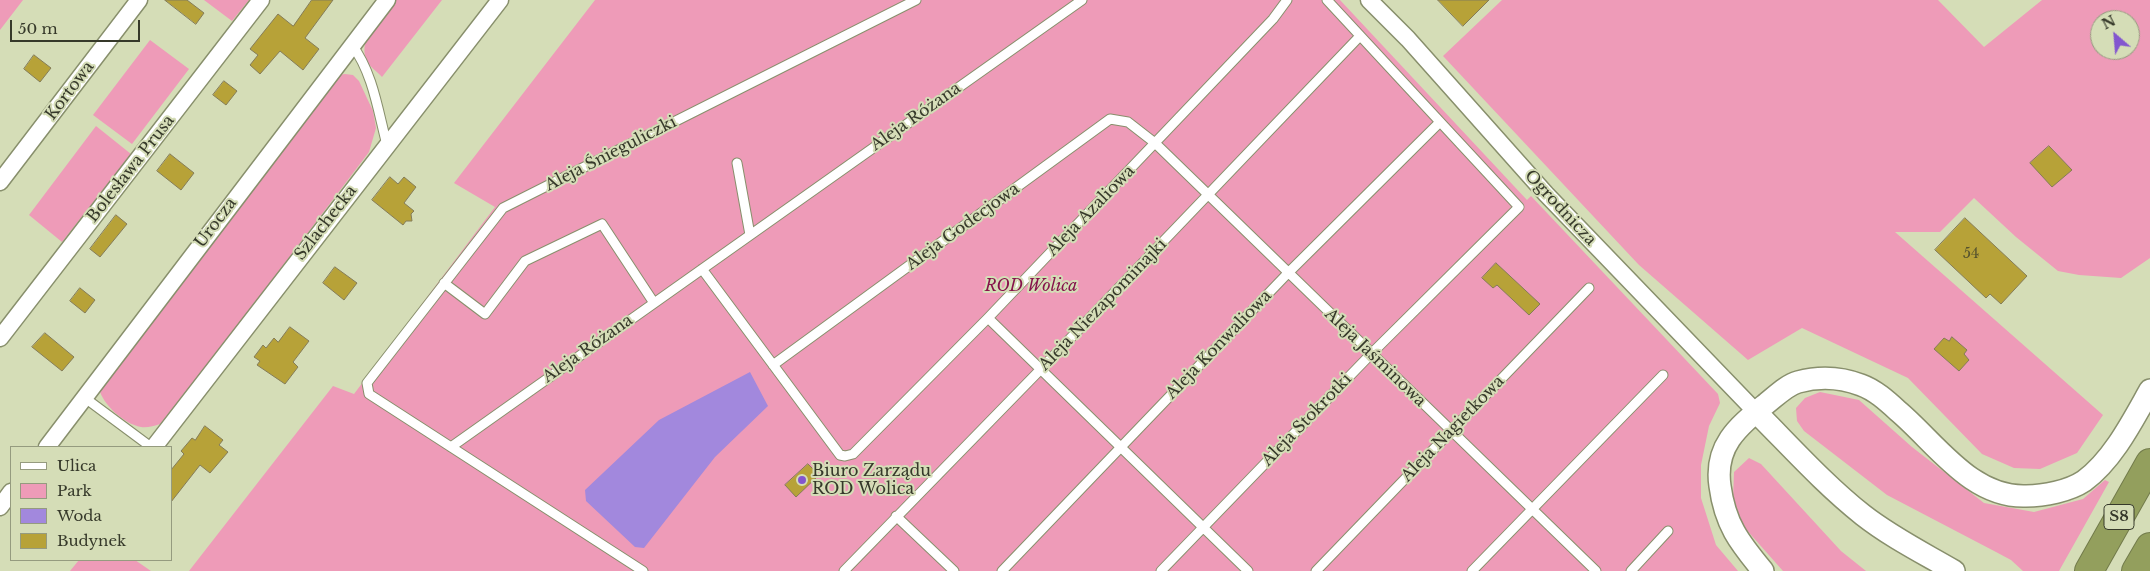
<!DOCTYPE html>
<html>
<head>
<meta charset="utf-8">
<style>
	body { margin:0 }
	#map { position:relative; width:2150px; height:571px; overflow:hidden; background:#d5ddb7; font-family:"Libre Baskerville",serif }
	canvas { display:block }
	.legend { position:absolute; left:10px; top:446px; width:162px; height:115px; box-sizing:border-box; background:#d5ddb7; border:1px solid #959b7f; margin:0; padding:6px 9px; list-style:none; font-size:15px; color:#36392a }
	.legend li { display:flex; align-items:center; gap:10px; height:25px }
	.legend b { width:25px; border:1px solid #959b7f }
	.north { position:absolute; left:2090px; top:10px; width:50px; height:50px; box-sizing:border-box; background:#d5ddb7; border:1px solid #959b7f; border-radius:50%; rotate:333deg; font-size:14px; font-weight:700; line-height:20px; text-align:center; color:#36392a }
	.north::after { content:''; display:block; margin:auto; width:18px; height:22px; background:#8356cf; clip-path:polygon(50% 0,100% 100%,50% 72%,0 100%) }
	.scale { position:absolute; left:10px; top:20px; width:130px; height:22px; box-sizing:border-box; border:2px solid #36392a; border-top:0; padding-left:6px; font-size:15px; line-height:18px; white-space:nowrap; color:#36392a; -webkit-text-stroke:4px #d5ddb7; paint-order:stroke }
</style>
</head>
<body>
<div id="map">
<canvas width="2150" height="571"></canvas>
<ul class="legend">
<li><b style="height:6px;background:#fff"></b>Ulica</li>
<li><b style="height:14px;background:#ee9bb8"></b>Park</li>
<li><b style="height:14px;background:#a288dd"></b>Woda</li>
<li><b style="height:14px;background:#b7a238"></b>Budynek</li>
</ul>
<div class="north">N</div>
<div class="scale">50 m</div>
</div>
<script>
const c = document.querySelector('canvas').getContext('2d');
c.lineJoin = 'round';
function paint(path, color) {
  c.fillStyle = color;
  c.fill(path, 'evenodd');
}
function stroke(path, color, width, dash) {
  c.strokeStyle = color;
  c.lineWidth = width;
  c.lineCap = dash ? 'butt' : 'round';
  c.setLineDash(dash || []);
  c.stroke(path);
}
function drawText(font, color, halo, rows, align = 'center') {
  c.font = font + ' "Libre Baskerville",serif';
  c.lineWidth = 4;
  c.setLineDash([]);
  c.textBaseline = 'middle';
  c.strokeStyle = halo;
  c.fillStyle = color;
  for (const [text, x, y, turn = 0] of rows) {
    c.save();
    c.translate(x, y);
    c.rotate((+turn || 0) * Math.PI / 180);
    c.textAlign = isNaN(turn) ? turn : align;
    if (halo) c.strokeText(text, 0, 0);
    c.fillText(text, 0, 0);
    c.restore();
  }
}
const green = new Path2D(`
	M0,0H23L0,30Z
	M204,0H249L232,21Z
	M392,0H442L382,77C378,72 371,68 368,63C355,41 381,16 392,0Z
	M595,0H1340L1527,200L1531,196L1718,394L1720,403L1709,426L1701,465V498L1716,545L1738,571H189L333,386L354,394L495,207L454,183Z
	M1502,0H1938L1984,47L2042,0H2150V258L2121,278L2079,275L2058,271L2016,237L1974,198L1940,232H1895L2103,415L2077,453L2040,469L2014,468L1982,454L1908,378L1802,328L1748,360L1639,265L1443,56ZM2100,20H2130V50H2100Z
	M150,40L189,69L132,144L93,115Z
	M345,74L353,75L359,81L373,111L376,128L369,152L215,355L160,424C154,426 147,428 141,427C124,424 102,404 99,388L339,75Z
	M96,126L131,154L62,242L29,215Z
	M1820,392L1859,400L1912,447L1984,503L2034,512L2083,499L2105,480L2109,482L2059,571H2023L2011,560L1996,552L1887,495L1804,431L1797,421L1796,408L1805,398Z
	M1749,458L1761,464L1841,551L1866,571H1783L1744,527L1733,500L1734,472Z
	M79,560H135L151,571H70Z`);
const water = new Path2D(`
	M750,372L768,406L715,457L644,548L635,547L586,501L585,490L659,420Z`);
const building = new Path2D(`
	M165,0H187L204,13L196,24Z
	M312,0H333L305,38L319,49L303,70L280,51L260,74L250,65L258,55L250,49L278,14L293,26Z
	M1438,0H1489L1463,26Z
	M34,55L51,68L40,82L24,69Z
	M224,81L237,91L226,105L213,95Z
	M2049,146L2072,170L2052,187L2030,163Z
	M170,154L194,173L181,190L157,171Z
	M390,177L398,184L404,177L416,187L404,203L414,211L411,214L412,221H406L403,225L372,200Z
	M116,215L127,224L100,257L90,249Z
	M1965,218L2027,276L2001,304L1990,294L1986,298L1935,250Z
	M1496,263L1540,304L1529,315L1497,285L1493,288L1482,278Z
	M335,267L357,283L344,300L323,283Z
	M80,288L95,300L85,313L70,301Z
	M290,327L309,341L293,362L298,367L285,384L257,365L260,361L254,357L263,345L266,348L274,338L278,342Z
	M45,333L74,357L62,371L32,347Z
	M1952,337L1967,350L1964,354L1969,360L1959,371L1934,349L1944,338L1949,341Z
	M205,426L223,440L219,445L228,452L210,473L200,465L171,502V470L184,454L181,451L192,438L195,440Z
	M808,464L819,475L796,497L785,485Z`);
const service = new Path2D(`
	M352,45C373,73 378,111 387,145
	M737,163L750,235
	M702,269L840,455L845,456L853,454L988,318L1273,19L1287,0
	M444,283L485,314L525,261L602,224L654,303
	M988,318L1248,571
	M773,365L1110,119L1128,122L1155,143L1596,571
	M85,398L151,447
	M451,447L1082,0
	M896,516L954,571
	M643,571L369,394L367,383L503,208L916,0
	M844,571L1040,370L1360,36
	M1002,571L1288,273L1440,122
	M1161,571L1371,354L1519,207L1327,0
	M1316,571L1589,288
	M1472,571L1663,375
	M1631,571L1668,531`);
const minor = new Path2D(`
	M1369,0L1408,39L1546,194L1756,412
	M0,182L139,0
	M0,338L261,0
	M47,447L387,0
	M154,447L500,0
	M0,507L11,492`);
const tertiary = new Path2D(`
	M1756,412C1791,447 1824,484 1863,515C1891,537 1923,553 1954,571
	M1763,571C1739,542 1725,524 1720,486C1714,445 1739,426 1767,403C1776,396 1787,385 1798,382C1820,376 1840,377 1861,385C1875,390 1887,401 1898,411C1936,443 1971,498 2026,496C2044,496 2069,491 2084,481C2113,460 2133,420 2150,390`);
const motorway = new Path2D(`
	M2089,571L2150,463
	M2136,571L2150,547`);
const markers = [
	[802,480,5,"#8356cf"]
];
const numberNames = [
	["54",1971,254]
];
const shields = [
	[2119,517,30]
];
const shieldNames = [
	["S8",2119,517]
];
const streetNames = [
	["Kortowa",70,91,-53],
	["Aleja Różana",916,117,-35],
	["Aleja Śnieguliczki",611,154,-27],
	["Bolesława Prusa",131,169,-52],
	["Ogrodnicza",1560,208,47],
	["Aleja Azaliowa",1091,211,-46],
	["Urocza",216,223,-53],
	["Szlachecka",326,223,-52],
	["Aleja Godecjowa",963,227,-36],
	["Aleja Niezapominajki",1103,305,-46],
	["Aleja Konwaliowa",1219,345,-46],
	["Aleja Różana",588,349,-35],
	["Aleja Jaśminowa",1375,358,44],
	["Aleja Stokrotki",1307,420,-46],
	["Aleja Nagietkowa",1453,429,-46]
];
const parkNames = [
	["ROD Wolica",1031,286]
];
const poiNames = [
	["Biuro Zarządu",812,471],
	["ROD Wolica",812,489]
];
paint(green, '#ee9bb8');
paint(water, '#a288dd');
paint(building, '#b7a238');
stroke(building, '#847c59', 1);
stroke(service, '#888f6c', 11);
stroke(minor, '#888f6c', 19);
stroke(tertiary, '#888f6c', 24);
stroke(motorway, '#727b4b', 30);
stroke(service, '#fff', 9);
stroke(minor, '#fff', 16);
stroke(tertiary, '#fff', 21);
stroke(motorway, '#939f5d', 28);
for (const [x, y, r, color] of markers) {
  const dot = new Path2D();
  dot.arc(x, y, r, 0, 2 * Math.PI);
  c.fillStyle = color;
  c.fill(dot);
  stroke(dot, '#d5ddb7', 2);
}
drawText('14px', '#56532e', null, numberNames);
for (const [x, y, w] of shields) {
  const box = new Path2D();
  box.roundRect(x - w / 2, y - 12.5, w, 25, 4);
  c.fillStyle = '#d5ddb7';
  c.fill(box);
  stroke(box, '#36392a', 1);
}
drawText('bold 15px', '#36392a', null, shieldNames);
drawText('16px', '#36392a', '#d5ddb7', streetNames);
drawText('italic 16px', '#86124b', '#d5ddb7', parkNames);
drawText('16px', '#36392a', '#d5ddb7', poiNames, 'left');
</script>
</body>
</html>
